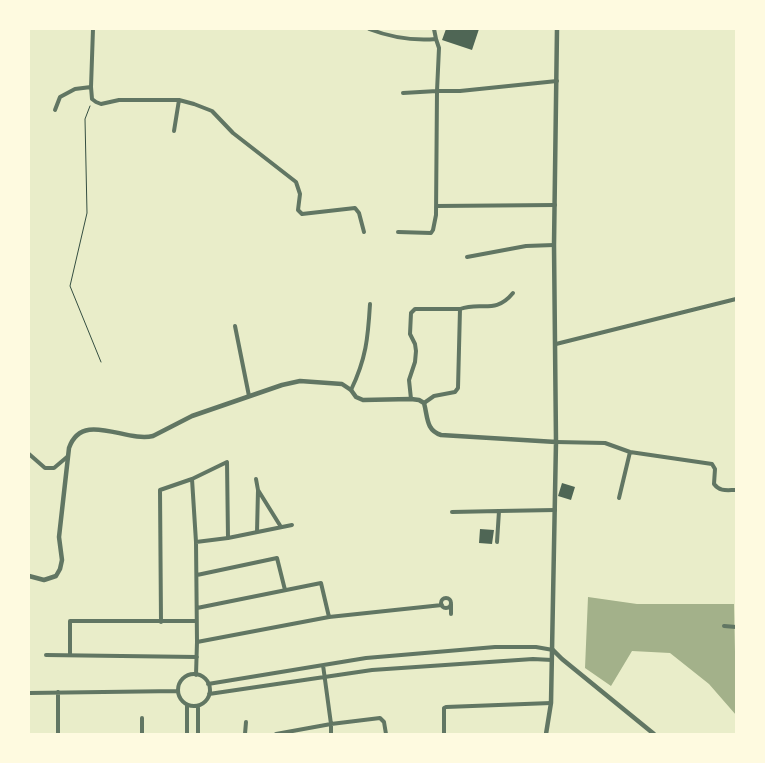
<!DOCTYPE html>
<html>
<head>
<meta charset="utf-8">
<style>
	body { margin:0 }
	#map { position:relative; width:765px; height:763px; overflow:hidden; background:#e9edc9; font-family:Jost,sans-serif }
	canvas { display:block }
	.frame { position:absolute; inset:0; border:30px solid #fefae0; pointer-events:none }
</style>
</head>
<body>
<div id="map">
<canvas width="765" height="763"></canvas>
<div class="frame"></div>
</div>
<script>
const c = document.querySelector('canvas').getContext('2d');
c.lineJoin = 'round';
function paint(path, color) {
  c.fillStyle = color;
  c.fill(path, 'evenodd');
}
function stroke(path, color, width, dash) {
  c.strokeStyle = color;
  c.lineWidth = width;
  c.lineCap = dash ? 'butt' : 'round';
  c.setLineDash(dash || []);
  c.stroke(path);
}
const water = new Path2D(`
	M588,597L637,604H734L735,652L736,653V715L709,684L670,653L632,651L611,686L585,668Z`);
const building = new Path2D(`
	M446,29H479L472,50L442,40Z
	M562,483L575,487L571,500L558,496Z
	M480,529L494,530L492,544L479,543Z`);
const path = new Path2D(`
	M90,106L85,119L87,213L70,286L101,362`);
const minor = new Path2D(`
	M369,29C390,37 413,41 436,39L439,48L437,91H460L557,81
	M434,29L436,39
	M91,87L92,99L96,102L101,104L119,100H179L194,104L212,111L233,133L296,182L300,194L298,210L302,214L355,208L359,213L364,232
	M55,110L60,97L75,89L91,87L93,29
	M174,131L179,100
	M436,206L555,205
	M398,232L431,233L433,230L436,215L437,91L403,93
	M467,257L526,246L554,245
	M235,326L249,396
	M556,344L736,299
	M351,390C366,359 368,338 370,304
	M411,399L409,380L415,362L416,351L415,344L410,334L411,313L415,309H460
	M424,403L434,396L455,392L458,388L460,309C481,301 495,315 513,293
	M556,442L605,443L630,452L712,464L715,469L714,484C720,492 727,490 736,490
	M29,454L45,468H54L67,457
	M256,479L258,490L257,532
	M258,490L281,527
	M619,498L630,452
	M452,512L499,511
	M196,542L228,538L292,525
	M497,542L499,511L555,510
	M197,575L277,558L285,590
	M441 603a5 5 0 1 1 10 0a5 5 0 1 1-10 0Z
	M451,604V614
	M197,608L321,583L329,617
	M161,622L160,490L192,479
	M724,626L736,627
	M197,642L329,617L442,605
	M46,655L197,657
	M70,655V621H196
	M323,665L331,724V734
	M178 690a16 16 0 1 1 32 0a16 16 0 1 1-32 0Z
	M196,675L197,642L196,542L192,479L227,462L228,538
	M208,684L366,658L495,647H536L553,650
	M29,693L178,691
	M209,694L372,670L533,659L552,660
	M187,705V734
	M198,706V734
	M58,734V692
	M142,734V718
	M245,734L246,722
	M276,734L331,724L380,718L384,722L386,734
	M444,734V708L446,707L551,703`);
const tertiary = new Path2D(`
	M29,576L44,580L56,576L60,569L62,560L59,537L69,448C82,410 126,443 153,436L192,416L282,385L300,381L342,384L351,390L356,397L363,400L411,399L419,400L424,403C428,418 426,430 441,435L556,442
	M553,650L562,659L654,734
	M546,734L551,703L556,442L554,245L557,29`);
paint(water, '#a3b18a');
paint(building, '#4f6655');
stroke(path, '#344e41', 1);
stroke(minor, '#617663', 4);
stroke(tertiary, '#617663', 4.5);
</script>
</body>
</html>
